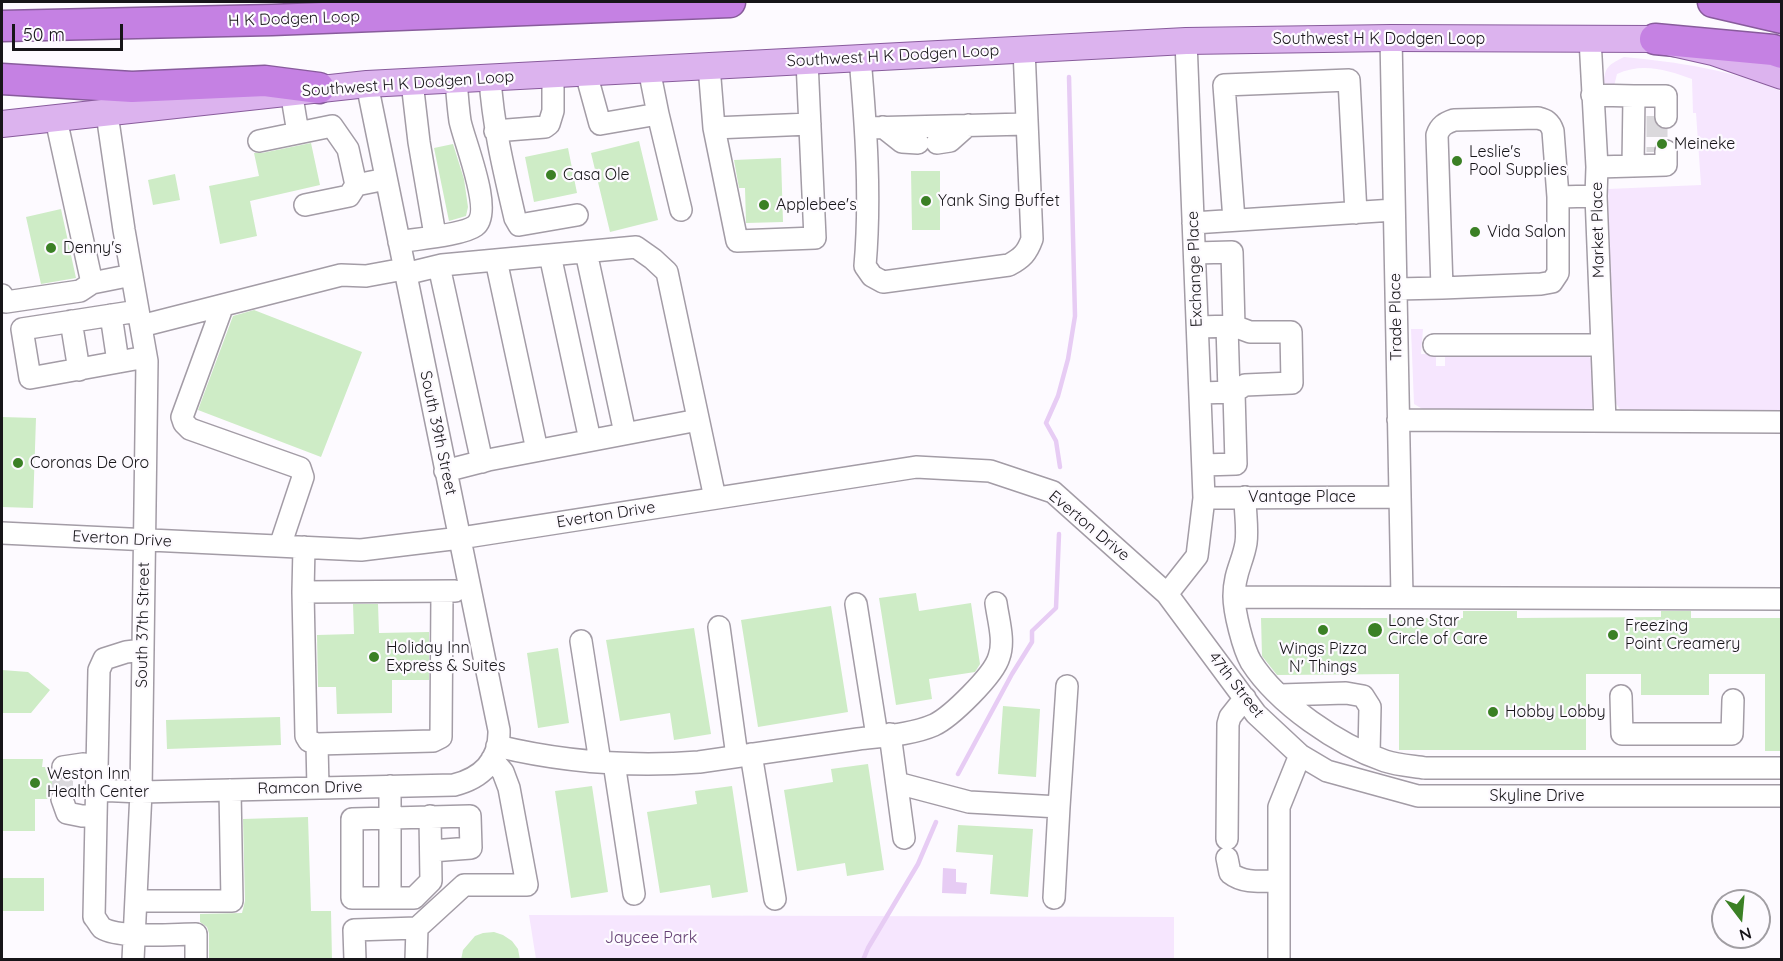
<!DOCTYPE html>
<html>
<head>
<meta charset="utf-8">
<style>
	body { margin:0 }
	#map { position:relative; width:1783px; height:961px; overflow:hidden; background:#fdfaff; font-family:Quicksand,sans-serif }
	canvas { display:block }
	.frame { position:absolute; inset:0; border:3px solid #171519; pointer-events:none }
	.north { position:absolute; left:1711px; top:889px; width:60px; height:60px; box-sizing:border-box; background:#fdfaff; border:2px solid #a19ea3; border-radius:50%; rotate:164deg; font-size:16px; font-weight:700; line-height:24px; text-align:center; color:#171519 }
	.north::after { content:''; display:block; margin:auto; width:21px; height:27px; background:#3b8025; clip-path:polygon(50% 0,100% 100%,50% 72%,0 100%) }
	.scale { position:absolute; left:12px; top:24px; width:111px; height:27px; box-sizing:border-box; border:3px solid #171519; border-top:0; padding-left:8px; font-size:18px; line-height:21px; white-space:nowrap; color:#171519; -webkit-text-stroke:4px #fdfaff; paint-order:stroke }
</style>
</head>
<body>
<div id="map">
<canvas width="1783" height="961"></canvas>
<div class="frame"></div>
<div class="north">N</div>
<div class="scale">50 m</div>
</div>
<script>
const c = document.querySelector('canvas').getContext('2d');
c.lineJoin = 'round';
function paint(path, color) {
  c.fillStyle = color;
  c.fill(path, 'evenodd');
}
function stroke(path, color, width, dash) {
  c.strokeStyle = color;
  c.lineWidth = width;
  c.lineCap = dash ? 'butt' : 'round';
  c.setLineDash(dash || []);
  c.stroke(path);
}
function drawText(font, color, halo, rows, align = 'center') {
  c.font = font + ' Quicksand,sans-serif';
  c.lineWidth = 4.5;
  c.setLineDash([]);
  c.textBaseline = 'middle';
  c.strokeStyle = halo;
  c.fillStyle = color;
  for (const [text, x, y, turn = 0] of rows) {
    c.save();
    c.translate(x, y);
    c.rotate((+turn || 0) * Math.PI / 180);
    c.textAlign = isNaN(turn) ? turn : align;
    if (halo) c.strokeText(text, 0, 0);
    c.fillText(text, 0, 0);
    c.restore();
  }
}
const green = new Path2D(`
	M1624,57C1677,62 1732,70 1781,91V414L1626,415L1619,408L1614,400L1608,189L1701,185L1696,113H1693L1692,79C1668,70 1642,62 1617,74L1614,86L1604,83C1604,67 1610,64 1624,57Z
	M1411,329H1423L1421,354H1436V366H1445V355H1586L1593,360L1594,406L1585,414L1426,411L1414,404Z
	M529,915L1174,917V959H536Z`);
const water = new Path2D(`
	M943,868L956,869V882L967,883L966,894L942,893Z`);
const stream = new Path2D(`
	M1060,467L1056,441L1046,423L1058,396L1068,359L1075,316L1069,77
	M958,774L1012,674L1032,642V631L1056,608L1059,534
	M863,960L868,948L918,864L936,822`);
const building = new Path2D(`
	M639,141L658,220L610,232L591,153Z
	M311,143L320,185L250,201L257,236L220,244L209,186L259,176L254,153H262Z
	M453,144L464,179L468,207L466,216L449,221L434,148Z
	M568,148L577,193L534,202L525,157Z
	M781,158L783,222L746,223L745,188H739L734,160Z
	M911,171H940V230H912Z
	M175,174L180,200L153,205L148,180Z
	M61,209L76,278L41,284L26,217Z
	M254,310L362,352L321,457L198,410L233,316Z
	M2,417L36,418L33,508L2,507Z
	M916,593L919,611L971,603L980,664L975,672L929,679L932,699L896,705L879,598Z
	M353,604H378L379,633L429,632V680H392V713L337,714L336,687H318L317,635L354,634Z
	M831,606L848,712L758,727L741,620Z
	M1463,611H1517V618L1661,617V611H1691V618H1782V751H1765V674H1709V695H1641V674H1586V750H1399V674L1277,675L1262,656L1261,618H1463Z
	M694,628L711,734L674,740L670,713L620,721L606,640Z
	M558,648L569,723L538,728L527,653Z
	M2,670L28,672L50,690L31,713H2Z
	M1003,706L1040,709L1036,777L998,774Z
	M280,717L281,745L167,749L166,720Z
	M2,759H43L42,767H51L53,774L58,779H68V788L57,787L52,791L50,799H35V831H2Z
	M868,764L884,870L847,876L845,863L797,871L784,790L833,782L831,769Z
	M592,786L608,892L571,898L555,791Z
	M732,786L748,892L712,898L710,885L660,893L647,812L697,804L695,791Z
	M308,817L311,911H331L332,960H209V933L207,927L200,922V914L242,913L245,901L243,819Z
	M958,825L1033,829L1028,897L990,894L993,855L956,852Z
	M2,878H44V911H2Z
	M494,932L503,935L512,941L518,949L520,960H461L463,950L475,936L483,933Z`);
const minorTunnel = new Path2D(`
	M1657,116V152
	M62,799L63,767`);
const minor = new Path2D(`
	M1391,38L1402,596
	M1590,39L1597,167L1596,196L1605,421
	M860,58C866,127 871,197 865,266L872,276L883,282L1009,265C1022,258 1027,253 1032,239L1024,49
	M709,66L714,128L737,241L815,238L807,61
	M586,73L600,124L658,114L649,69
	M490,78C493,126 504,171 515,218L519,225L577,215
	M412,82L419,142L435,235
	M1592,95L1634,96
	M107,114L124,230L147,361L141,792L133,960
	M658,114L681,210
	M56,119L92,283L132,275
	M883,127L902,142L918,143
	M714,128L810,124
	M866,128L1026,124
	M495,131L545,127L549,124L553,111V74
	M298,133L332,126L348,149L356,185L386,179
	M259,141L298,133L291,91
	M937,143L950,141L968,125
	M1633,166L1666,165V151
	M1597,167L1633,166L1634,96H1666V117
	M1558,197V273L1552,282L1541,284L1442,288L1437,135C1440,126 1445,123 1454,120L1538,118C1546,120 1550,122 1553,131L1558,197L1596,196
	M305,205L349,196L356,185
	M1234,220L1224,85L1349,80L1356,213
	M1193,223L1394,210
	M399,242C415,239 463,235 475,226C494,212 464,141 460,121C458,107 457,93 456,79
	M586,252L625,433
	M1195,253L1232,252L1234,326L1198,327
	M550,255L590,440
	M496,260L537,450
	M439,266L482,462
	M405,274L442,265L636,247L653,259L667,272L715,498
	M1396,289L1442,288
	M2,295L6,302L80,291L92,283
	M223,305L182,417L184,423L190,429L300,468L303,477L280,546
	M138,311L22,329L30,378L146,357
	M111,315L118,362
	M71,321L79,370
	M141,326L341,275L366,276L404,269
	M1227,326L1229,392
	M1434,345H1602
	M1234,392L1245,385L1292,383L1291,332H1250L1234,326
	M1200,393L1234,392L1236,464L1203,465
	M1398,420L1782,422
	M445,471L488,460L698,420
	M1245,497C1245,512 1248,529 1246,543C1243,562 1234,573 1234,596C1234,612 1243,648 1251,662C1278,704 1338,745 1385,761C1397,765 1412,766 1425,768H1782
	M1204,498L1400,497
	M2,533L361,550L460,538L916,467L990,471L1053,492L1167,594L1256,714L1300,755L1327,771L1418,796H1782
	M304,547L303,592L455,591
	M303,592L306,736L309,741L317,744L433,741L441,737L442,592
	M1167,594L1197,556L1204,498L1186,41
	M1234,597L1782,599
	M856,604L877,736
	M719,627L737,756
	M581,641L600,762
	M143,650L126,652L104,659L99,670L94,917C97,920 99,925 102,928C120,939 174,934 196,934V960
	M1280,695L1346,693L1363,696L1370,707L1369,754
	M1621,696L1622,734H1732L1733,700
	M890,734L904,838
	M317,744L318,788
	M497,746C563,762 632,767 699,762C752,754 805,747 858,739C882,736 911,735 934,725C951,717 994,675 999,657C1005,641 998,619 996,603
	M751,754L775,899
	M614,763L634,894
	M63,767L83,764L96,766
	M897,783L969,802L1059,807L1054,898
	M96,790L141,792L454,785C482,778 500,760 499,730L367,84
	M62,799L67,813L82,816H96
	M1059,807L1067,686
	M430,816L431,881L414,898H352V819L470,816L471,848L431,851
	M1227,839L1228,724L1230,717L1245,698
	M1227,858L1230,873C1244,884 1262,881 1279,881
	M390,898V786
	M136,901H232L230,790
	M355,960L354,930L417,928L464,885H527L509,788L503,772L492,759
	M416,960L417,928
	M1279,960V807L1300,755`);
const major = new Path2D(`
	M2,124L367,84L1186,41L1391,38L1655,39L1713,52L1782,76`);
const highway = new Path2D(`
	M1713,2L1782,18
	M2,26L272,20L730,2
	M1655,39L1773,50L1782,53
	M2,79L132,87L265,81L319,88`);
const markers = [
	[1662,144,6,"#3b8025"],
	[1457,161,6,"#3b8025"],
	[551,175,6,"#3b8025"],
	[926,201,6,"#3b8025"],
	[764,205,6,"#3b8025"],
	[1475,232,6,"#3b8025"],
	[51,248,6,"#3b8025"],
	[18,463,6,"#3b8025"],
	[1323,630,6,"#3b8025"],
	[1375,630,8,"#3b8025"],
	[1613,635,6,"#3b8025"],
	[374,657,6,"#3b8025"],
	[1493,712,6,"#3b8025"],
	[35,783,6,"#3b8025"]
];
const streetNames = [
	["H K Dodgen Loop",294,19,-2],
	["Southwest H K Dodgen Loop",1379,39],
	["Southwest H K Dodgen Loop",893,56,-3],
	["Southwest H K Dodgen Loop",408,84,-4],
	["Market Place",1598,230,-91],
	["Exchange Place",1195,269,-92],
	["Trade Place",1396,317,-91],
	["South 39th Street",438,433,78],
	["Vantage Place",1302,497],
	["Everton Drive",606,515,-9],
	["Everton Drive",1089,526,40],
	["Everton Drive",122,539,3],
	["South 37th Street",143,625,-89],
	["47th Street",1236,685,52],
	["Ramcon Drive",310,788,-1],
	["Skyline Drive",1537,796]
];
const poiNames = [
	["Meineke",1674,144],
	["Leslie's",1469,152],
	["Pool Supplies",1469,170],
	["Casa Ole",563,175],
	["Yank Sing Buffet",938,201],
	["Applebee's",776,205],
	["Vida Salon",1487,232],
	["Denny's",63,248],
	["Coronas De Oro",30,463],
	["Lone Star",1388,621],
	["Circle of Care",1388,639],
	["Freezing",1625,626],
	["Point Creamery",1625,644],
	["Holiday Inn",386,648],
	["Express & Suites",386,666],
	["Wings Pizza",1323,649,"center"],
	["N' Things",1323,667,"center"],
	["Hobby Lobby",1505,712],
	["Weston Inn",47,774],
	["Health Center",47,792]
];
const parkNames = [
	["Jaycee Park",651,938]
];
paint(green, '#f6e6fe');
paint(water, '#e7ccf4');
stroke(stream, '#e7ccf4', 4.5);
paint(building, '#ceecc6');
stroke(minorTunnel, '#dad8dc', 21, [21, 10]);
stroke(minor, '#a39ca6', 24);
stroke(major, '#885b9c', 28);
stroke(highway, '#885b9c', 33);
stroke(minor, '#fff', 21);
stroke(major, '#dcb3ee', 26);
stroke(highway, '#c581e3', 30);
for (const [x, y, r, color] of markers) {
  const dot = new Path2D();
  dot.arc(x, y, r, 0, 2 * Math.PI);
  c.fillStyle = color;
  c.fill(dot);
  stroke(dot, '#fdfaff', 2);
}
drawText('16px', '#171519', '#fdfaff', streetNames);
drawText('16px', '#171519', '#fdfaff', poiNames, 'left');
drawText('16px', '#644073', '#fdfaff', parkNames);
</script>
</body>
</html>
